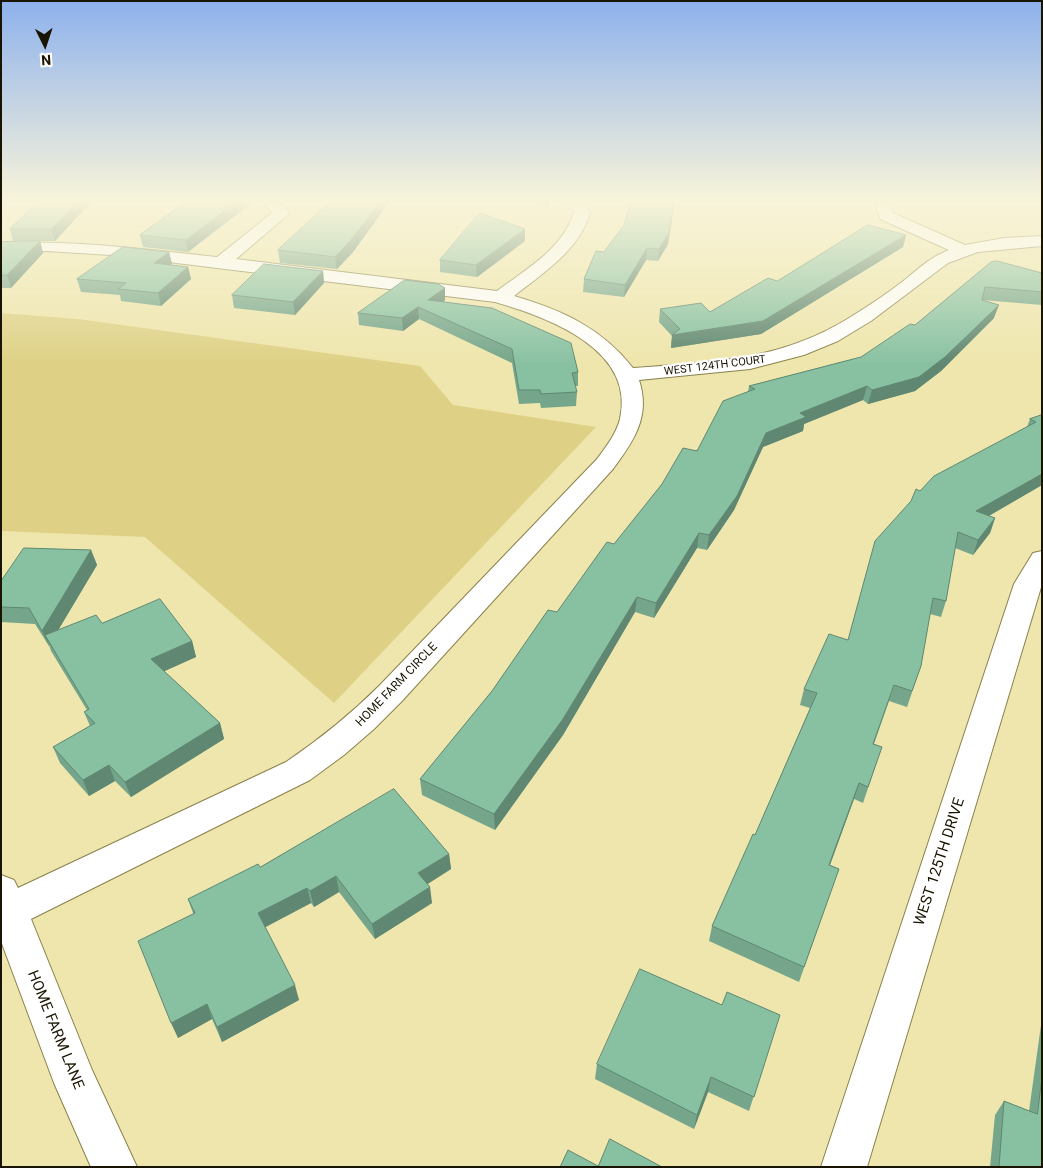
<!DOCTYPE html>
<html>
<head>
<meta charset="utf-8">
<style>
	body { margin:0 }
	#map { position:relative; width:1043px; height:1168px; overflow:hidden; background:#efe6ad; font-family:Roboto,sans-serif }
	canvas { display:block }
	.frame { position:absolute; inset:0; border:2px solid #181401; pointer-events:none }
	.north { position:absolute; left:20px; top:20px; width:50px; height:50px; -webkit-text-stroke:4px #fff; paint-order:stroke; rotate:176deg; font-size:14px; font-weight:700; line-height:20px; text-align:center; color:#181401 }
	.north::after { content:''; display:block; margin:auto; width:18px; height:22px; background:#181401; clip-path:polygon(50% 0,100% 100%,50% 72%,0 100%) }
</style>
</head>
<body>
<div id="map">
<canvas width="1043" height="1168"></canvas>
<div class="frame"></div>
<div class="north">N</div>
</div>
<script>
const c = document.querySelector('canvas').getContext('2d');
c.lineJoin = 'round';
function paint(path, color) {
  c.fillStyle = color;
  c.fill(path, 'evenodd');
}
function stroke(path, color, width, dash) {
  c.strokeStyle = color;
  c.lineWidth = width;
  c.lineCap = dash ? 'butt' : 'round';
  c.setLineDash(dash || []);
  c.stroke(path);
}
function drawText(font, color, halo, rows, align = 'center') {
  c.font = font + ' Roboto,sans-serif';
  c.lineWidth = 4.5;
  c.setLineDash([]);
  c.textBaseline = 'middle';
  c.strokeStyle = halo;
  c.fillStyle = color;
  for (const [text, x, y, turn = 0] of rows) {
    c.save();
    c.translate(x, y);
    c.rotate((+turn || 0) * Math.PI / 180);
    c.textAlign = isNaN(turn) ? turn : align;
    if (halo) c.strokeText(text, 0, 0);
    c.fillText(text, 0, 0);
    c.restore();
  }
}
const green = new Path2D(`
	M1,313L78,319L420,366L453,405L596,427L334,703L145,537L1,531Z`);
const street = new Path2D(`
	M274,201L279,203L290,213L236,259L497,291C525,270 564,248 574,212L562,201H580L590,212C581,249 543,273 514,296C562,310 602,328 633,368C711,362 780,361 849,318C867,307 885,295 902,282C917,270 930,257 949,250L880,219L876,205L879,202H889L893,213L965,245L1004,238L1042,236V246L978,252L948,263L871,321L838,341L804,355L750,369L639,380C651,416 634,441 613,469L402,701L374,729L344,755L310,780L31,919L92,1070L137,1167H91L54,1083L1,941V875L14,880L18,888L286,762C320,739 351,714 380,685L597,459C606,447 616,434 620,419C636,349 547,317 495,302L111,255L47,251L1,253V243C74,240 145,249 217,257L272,213L266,206L269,203Z
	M1042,551V584L867,1167H821L1014,584L1033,553Z`);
const wall = new Path2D(`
	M40,201H92L55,241H13L10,229Z
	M184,201H254L188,252L143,247L140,235L185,203Z
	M331,201H390L353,252L337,269L280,263L278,250Z
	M533,201H552L547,208Z
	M525,229V241L477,277L440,272V260Z
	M906,235L903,247L761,334L671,348L672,336L659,322L660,309L710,312L777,281Z
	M40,241L43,253L11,288H1V242Z
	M668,244L658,261L646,260L624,297L583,292L584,279L604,252Z
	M169,252L172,264L171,265L188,267L191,279L161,306L121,301L120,295L81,292L77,279Z
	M991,262L1042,273V305L982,300L994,318L941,371L915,391L868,404L863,400L804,424L803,431L763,447L734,510L707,550L697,548L654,618L635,612L563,735L495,830L422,795L420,779L557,612L614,544L748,392L749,386L861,357L915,325Z
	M323,271L324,283L295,315L234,308L232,295Z
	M445,288V300L444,302L578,372V386H575L577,392L576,406L541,408L540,403L519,404L512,363L419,319L403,331L359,325L358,313Z
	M1042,415V485L989,516L995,518L990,533L973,555L955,548L946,601L941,617L930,614L921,666L907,707L889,701L874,744L882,747L863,803L854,799L830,865L839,869L799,982L709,941L712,926L755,835L810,708L800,705L804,689L848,640L920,491L1027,427L1030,419Z
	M91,550L97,565L58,630L102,623L192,641L196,657L164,671L220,723L224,739L131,797L115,781L89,796L60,763L53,747L90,726L84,712L87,710L51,651L49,645V646L35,624L1,622V579Z
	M449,854L451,869L427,884L432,903L375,939L339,892L314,907L311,903L265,927L299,1000L222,1042L212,1019L178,1038L193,913L188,899L260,867Z
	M722,1005L780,1015L749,1111L708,1092L694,1129L595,1079L597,1064Z
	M1042,1018V1167H990L995,1115L1004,1101L1029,1111Z`);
const shadedWall = new Path2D(`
	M79,201H92L55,241L51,229Z
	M237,201H254L188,252L186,240Z
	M381,201H390L353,252L337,269L335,257Z
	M547,201H552L547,208Z
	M674,201H675L668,244L658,261L659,249Z
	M525,229V241L477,277L476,265Z
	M906,235L903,247L761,334L671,348L672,335Z
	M40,241L43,253L11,288L7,275Z
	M647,248L646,260L624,297L625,285Z
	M169,252L172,264L157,276L154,263Z
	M188,267L191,279L161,306L158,293Z
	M323,271L324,283L295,315L293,302Z
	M445,288V300L430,312L428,300Z
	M999,305L994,318L941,371L915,391L868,404L872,390Z
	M418,307L419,319L403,331L402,318Z
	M867,386L863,400L804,424L803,431L763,447L734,510L707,550L709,535L766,433L800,413Z
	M1042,474V485L971,526L976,511Z
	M995,518L990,533L973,555L978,540Z
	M699,533L697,548L654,618L656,603Z
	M91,550L97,565L50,644L45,635L49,645V646L42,631Z
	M637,597L635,612L563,735L495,830L494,814Z
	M192,641L196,657L156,675L151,659Z
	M220,723L224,739L131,797L125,782Z
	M109,765L115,781L89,796L83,780Z
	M859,783L854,799L824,881L829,865Z
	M449,854L451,869L420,889L418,873Z
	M336,876L339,892L314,907L310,891Z
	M430,887L432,903L375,939L372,924Z
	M307,888L311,903L262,929L258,913Z
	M295,985L299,1000L222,1042L217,1027Z
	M207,1004L212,1019L178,1038L171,1023Z
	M711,1077L708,1092L694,1129L697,1115Z`);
const building = new Path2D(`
	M40,201H79L51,229H10Z
	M188,201H237L186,240L140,235Z
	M331,201H381L351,240L335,257L278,250Z
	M631,201H674L669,233L659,249L647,248L625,285L584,279L596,251L604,252L624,225Z
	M480,213L525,229L476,265L440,260Z
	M868,225L906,235L763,321L672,335L680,329L660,309L701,303L710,312L768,278L777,281Z
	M40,241L7,275H1V242Z
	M123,247L169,252L154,263L188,267L158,293L118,289L126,283L77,279Z
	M997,261L1042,273V292L985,287L982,300L999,305L945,357L919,377L872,390L867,386L800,413L806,417L766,433L737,496L709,535L699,533L656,603L637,597L563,719L494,814L420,779L492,691L548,610L557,612L607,542L614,544L662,484L683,448L697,451L723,401L755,389L749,386L861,357L910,324L915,325L991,262Z
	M264,264L323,271L293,302L232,295Z
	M405,280L438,284L445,288L428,300L492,308L571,343L578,372L572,373L577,392L541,394L540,390H519L512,349L418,307L402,318L358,313Z
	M1042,415V474L976,511L995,518L978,540L958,532L946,601L933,598L921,666L912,691L894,685L873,744L882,747L868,787L859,783L829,865L839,869L804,967L712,926L753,834L755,835L817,693L804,689L829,634L848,640L875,541L911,501L916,489L920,491L934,476L1036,422L1030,419Z
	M24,548L91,550L42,631L29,608L1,607V579H2Z
	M160,599L192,641L151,659L220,723L125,782L109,765L83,780L53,747L95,723L84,712L89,709L45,635L96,615L102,623Z
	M394,789L449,854L418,873L430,887L372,924L336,876L310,891L307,888L258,913L295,985L217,1027L207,1004L171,1023L138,941L195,913L188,899L258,864L260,867Z
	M640,969L722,1005L727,992L780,1015L754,1097L711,1077L697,1115L597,1064Z
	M1042,1078V1167H999L1004,1101L1037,1114Z
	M610,1139L662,1167H560L568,1150L598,1166Z`);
const farStreetnames = [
	["WEST 124TH COURT",715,366,-7]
];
const streetNames = [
	["HOME FARM CIRCLE",397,685,-46]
];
const nearStreetnames = [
	["WEST 125TH DRIVE",940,862,-72],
	["HOME FARM LANE",55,1030,68]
];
paint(green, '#ded186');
stroke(street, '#89804b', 2);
paint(street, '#fff');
paint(wall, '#75a68b');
paint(shadedWall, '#5f8771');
paint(building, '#88c1a2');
stroke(building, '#5f8771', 1);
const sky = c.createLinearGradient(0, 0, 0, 364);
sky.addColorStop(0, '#8db1ed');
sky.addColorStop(0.55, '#f8f4da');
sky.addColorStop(1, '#f8f4da00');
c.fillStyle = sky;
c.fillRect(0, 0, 1043, 364);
drawText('11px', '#181401', '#fff', farStreetnames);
drawText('12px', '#181401', '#fff', streetNames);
drawText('15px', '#181401', '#fff', nearStreetnames);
</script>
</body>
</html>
